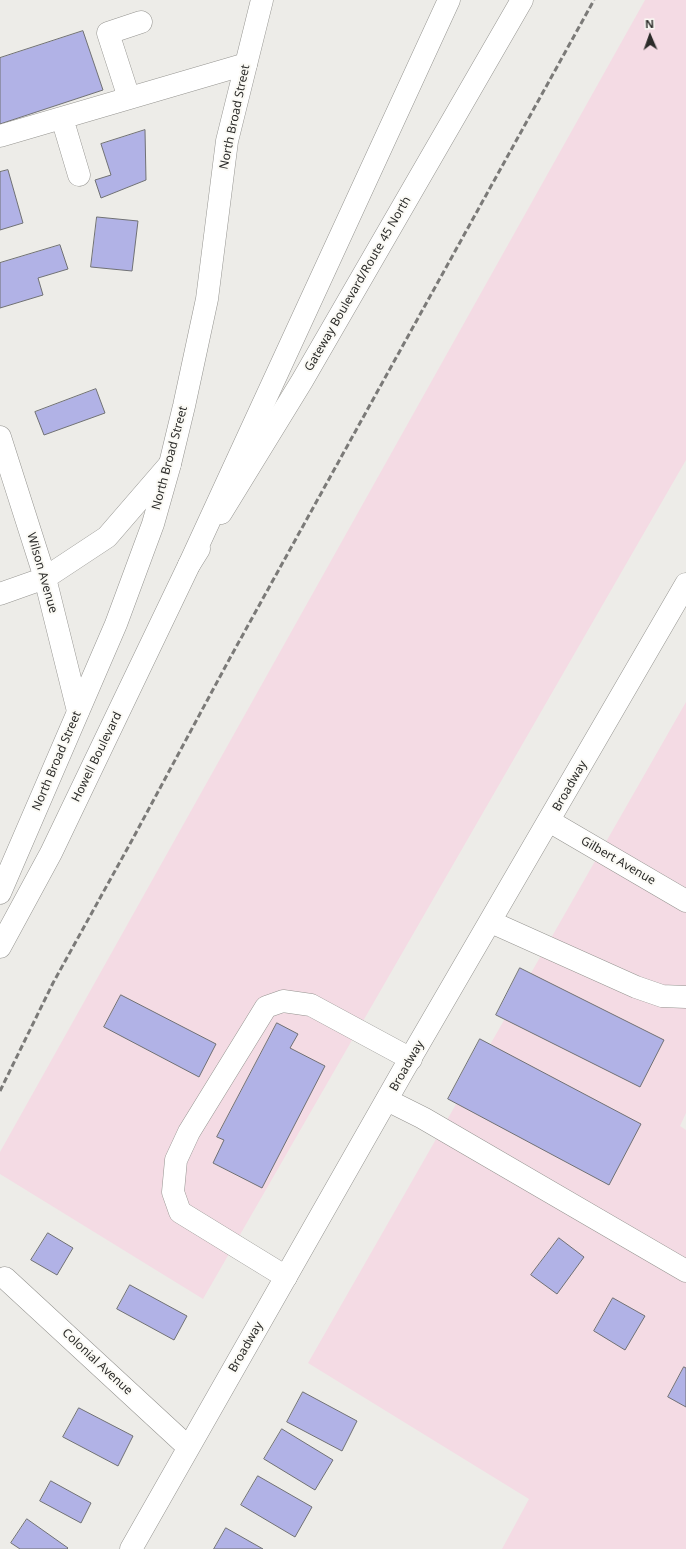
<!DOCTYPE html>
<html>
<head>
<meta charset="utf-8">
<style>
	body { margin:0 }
	#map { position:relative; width:686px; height:1549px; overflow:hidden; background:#edece8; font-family:"Noto Sans",sans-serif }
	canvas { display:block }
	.north { position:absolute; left:630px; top:16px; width:40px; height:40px; -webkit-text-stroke:3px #fbfaf5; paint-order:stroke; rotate:358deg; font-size:11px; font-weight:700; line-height:16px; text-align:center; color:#2b2b29 }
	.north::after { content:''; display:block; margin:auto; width:14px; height:18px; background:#2b2b29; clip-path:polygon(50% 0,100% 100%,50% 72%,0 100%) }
</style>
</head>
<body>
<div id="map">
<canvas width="686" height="1549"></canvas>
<div class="north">N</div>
</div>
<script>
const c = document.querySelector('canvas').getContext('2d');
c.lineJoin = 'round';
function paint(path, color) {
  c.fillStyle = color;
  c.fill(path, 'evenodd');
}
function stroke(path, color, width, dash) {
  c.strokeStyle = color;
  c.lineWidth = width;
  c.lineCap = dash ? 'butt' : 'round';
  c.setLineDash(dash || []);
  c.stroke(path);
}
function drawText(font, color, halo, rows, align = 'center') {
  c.font = font + ' "Noto Sans",sans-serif';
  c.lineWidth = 4;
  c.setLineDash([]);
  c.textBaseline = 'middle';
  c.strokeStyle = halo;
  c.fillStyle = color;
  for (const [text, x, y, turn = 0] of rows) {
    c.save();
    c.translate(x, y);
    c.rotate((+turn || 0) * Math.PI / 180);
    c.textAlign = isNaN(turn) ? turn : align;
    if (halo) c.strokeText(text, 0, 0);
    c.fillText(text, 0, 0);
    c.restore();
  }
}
const industrial = new Path2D(`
	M645,0H686V460L203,1299L0,1174V1152Z
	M686,702V1113L680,1126L686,1130V1549H502L529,1499L308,1363Z`);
const building = new Path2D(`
	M83,31L103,90L0,124V58Z
	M145,130L146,180L101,198L95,180L111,175L101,144Z
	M8,170L23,223L0,230V172Z
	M97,217L138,221L132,271L91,267Z
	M60,245L68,269L38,278L43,295L0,308V263Z
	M96,389L105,413L44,435L35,412Z
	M520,968L664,1040L640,1087L496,1015Z
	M121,995L216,1044L199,1077L104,1027Z
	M277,1023L298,1034L290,1048L325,1066L262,1188L213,1163L224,1140L217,1137Z
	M480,1039L641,1124L609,1185L448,1099Z
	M48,1233L73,1248L57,1275L31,1260Z
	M559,1238L584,1257L557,1294L531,1275Z
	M130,1285L187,1316L174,1340L117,1309Z
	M613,1298L645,1316L625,1350L594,1331Z
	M684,1367L686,1368V1407L668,1397Z
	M303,1392L357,1421L342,1451L287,1422Z
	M79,1408L133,1436L118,1466L63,1437Z
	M282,1429L333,1460L315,1490L264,1459Z
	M258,1476L312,1507L295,1537L241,1505Z
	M51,1481L91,1503L81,1523L40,1501Z
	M27,1519L68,1548L67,1549H20L11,1543Z
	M226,1528L263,1549H214Z`);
const minor = new Path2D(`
	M129,98L108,33L141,22
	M62,118L79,175
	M0,136L246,64
	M0,437L45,578L78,711
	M0,594L45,578L107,537L170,464
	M549,821L686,901
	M491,922L636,987L662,996L686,997
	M387,1100L423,1118L686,1271
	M286,1277L180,1212L173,1192L176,1160L189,1132L266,1007L283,1001L311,1005L411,1059
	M5,1278L188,1447`);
const major = new Path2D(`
	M221,513L302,381L522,0
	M0,893L116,624L153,524L170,464L184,406L207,299L227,141L262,0
	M0,947L51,853L189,565L199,549
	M131,1549L403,1071L686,584`);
const highway = new Path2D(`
	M189,565L449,0`);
const rail = new Path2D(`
	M0,1091L53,983L131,842L230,658L594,0`);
const streetNames = [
	["North Broad Street",235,117,-78],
	["Gateway Boulevard/Route 45 North",358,284,-60],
	["North Broad Street",170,458,-75],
	["Wilson Avenue",42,573,74],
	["Howell Boulevard",97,757,-64],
	["North Broad Street",57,761,-67],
	["Broadway",570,786,-60],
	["Gilbert Avenue",618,861,30],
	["Broadway",407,1066,-60],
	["Broadway",246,1347,-60],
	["Colonial Avenue",97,1362,43]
];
paint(industrial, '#f4dbe4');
paint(building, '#b1b2e6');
stroke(building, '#707174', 1);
stroke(minor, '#959490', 23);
stroke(major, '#959490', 23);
stroke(highway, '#959490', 23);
stroke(minor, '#fff', 22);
stroke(major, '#fff', 22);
stroke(highway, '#fff', 22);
stroke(rail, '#7b7a78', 3, [6, 3]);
drawText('12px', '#2b2b29', '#fbfaf5', streetNames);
</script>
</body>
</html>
